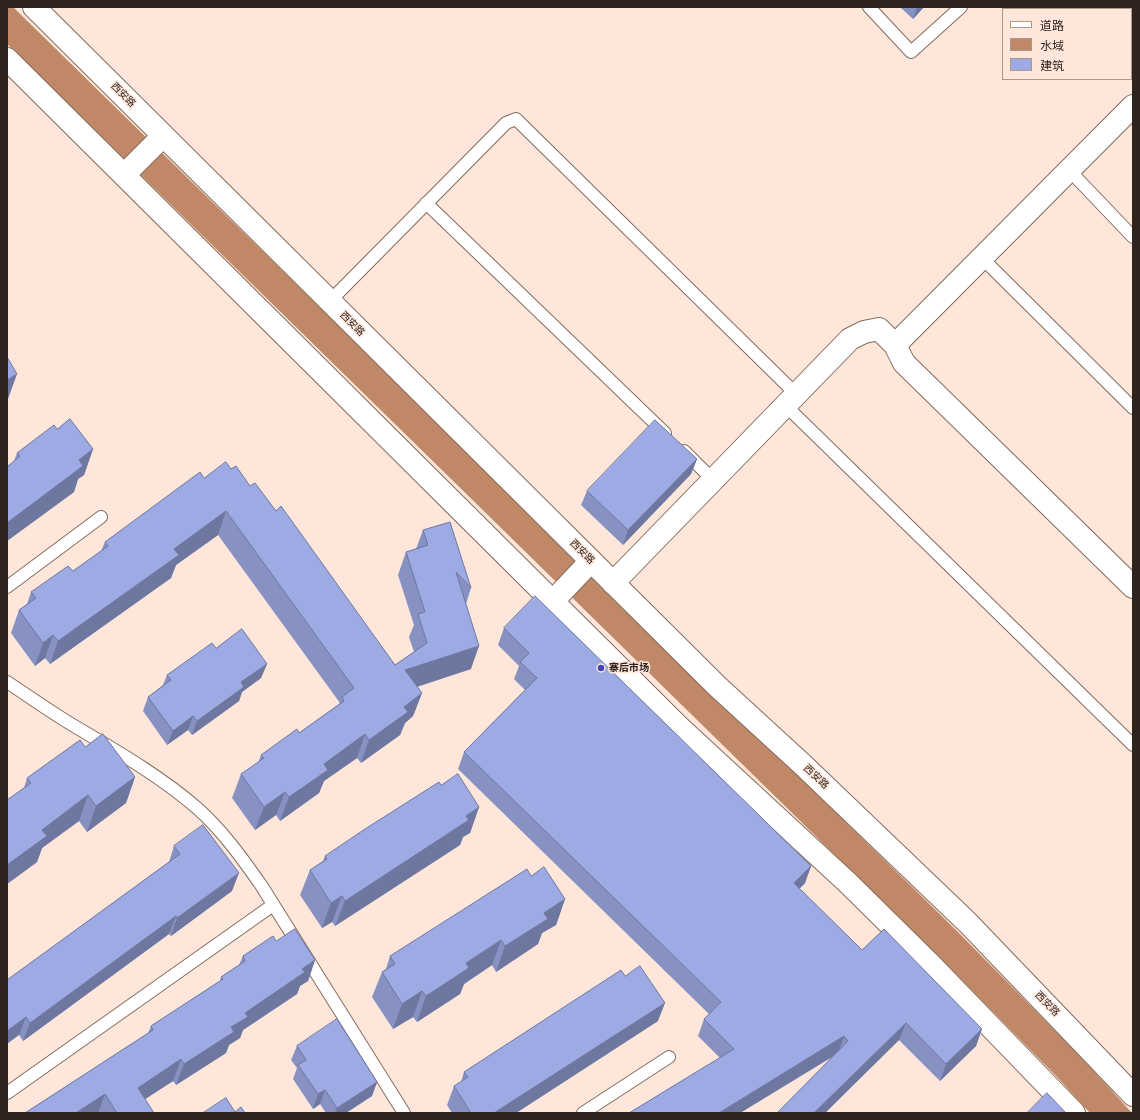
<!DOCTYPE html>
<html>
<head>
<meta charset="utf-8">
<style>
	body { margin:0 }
	#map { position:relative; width:1140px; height:1120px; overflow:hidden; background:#fee7da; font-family:"PT Serif","Noto Sans SC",serif }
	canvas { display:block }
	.frame { position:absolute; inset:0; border:8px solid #2e231d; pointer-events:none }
	.legend { position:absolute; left:1002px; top:8px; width:130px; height:72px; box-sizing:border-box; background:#fee7da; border:1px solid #ab998e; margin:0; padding:5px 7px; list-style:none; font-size:12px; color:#2e231d }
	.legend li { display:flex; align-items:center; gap:8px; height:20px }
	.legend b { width:20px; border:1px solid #ab998e }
</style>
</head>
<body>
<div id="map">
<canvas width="1140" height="1120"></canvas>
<div class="frame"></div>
<ul class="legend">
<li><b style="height:5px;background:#fff"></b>道路</li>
<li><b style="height:11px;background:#c18867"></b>水域</li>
<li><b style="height:11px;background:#9daae3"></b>建筑</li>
</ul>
</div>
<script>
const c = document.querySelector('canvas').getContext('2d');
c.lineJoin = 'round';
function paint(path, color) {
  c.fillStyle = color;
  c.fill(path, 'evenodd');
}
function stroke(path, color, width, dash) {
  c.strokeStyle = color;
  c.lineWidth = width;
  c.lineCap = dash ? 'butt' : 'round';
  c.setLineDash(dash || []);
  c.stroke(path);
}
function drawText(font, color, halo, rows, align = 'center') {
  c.font = font + ' "PT Serif","Noto Sans SC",serif';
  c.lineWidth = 3;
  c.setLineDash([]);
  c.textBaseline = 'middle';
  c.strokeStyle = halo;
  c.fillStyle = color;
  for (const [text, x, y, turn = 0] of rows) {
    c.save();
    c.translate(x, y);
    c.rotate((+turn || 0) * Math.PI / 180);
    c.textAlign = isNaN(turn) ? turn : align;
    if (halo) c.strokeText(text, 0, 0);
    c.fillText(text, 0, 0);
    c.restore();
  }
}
const water = new Path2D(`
	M7,7H13L957,931L1080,1056L1132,1113H1090L1057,1077L935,953L7,44Z`);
const lane = new Path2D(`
	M869,7L911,52L961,7
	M1069,170L1133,237
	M426,203L665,433
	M982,258L1133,408
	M330,301L506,123L516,119L796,394
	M785,405L1133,745
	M684,451L713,480
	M7,587L101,517
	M7,682C30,697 52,713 76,727C118,752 160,776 197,808C222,830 242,858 261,885L404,1113
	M7,1093L273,905
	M583,1113L669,1057`);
const street = new Path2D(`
	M124,175L163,136
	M895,345L904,363L1133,587
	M613,583L850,339L864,332L879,329L895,345L1133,106
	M553,601L591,561`);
const secondary = new Path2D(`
	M34,7L717,686L802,764L968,923L1133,1095
	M7,59L678,726L848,883L928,962L1074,1113`);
const wall = new Path2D(`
	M900,7H924L913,19Z
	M57,429L93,449L84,475L78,479L74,492L7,541V467L14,461L17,453Z
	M697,459L691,474L623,545L581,505L587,491Z
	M231,469L250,486L276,511L395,665L414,652L409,637L414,625L398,575L406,552L416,549L423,530L471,588L466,604L471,669L417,687L422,693L413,716L405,723L400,735L361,763L357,758L324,781L319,793L280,821L276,815L255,830L232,798L241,774L258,763L261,755L299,733L339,704L340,703L218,535L176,565L171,578L50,664L45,658L35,666L11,633L19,610L27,604L31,592L73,571L101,551L105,542L204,478Z
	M504,628L811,866L805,883L799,889L862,950L982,1029L976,1046L940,1081L899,1040L825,1113H777L834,1056L740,1113H629L720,1058L698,1036L704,1019L709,1014L458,769L464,752L525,690L514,679L519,666L498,645Z
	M216,648L267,664L261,678L242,692L239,701L192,735L188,730L167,745L143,711L148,697L163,685L167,675Z
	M85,747L135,777L126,803L87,832L79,821L42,848L37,862L7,884V800L24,788L27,778Z
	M441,785L479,807L470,833L463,837L460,845L335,926L332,922L322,928L300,895L310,870L323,861L325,856Z
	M174,846L232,891L171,936L169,934L23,1041L19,1035L7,980L169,862Z
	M531,876L565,899L556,925L542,933L538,944L496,972L492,965L464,984L460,994L417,1022L413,1017L393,1029L372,997L382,972L386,969L390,956Z
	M276,941L315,960L308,981L300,986L297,994L243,1030L240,1038L229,1045L226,1053L176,1085L173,1081L145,1099L154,1113H25L148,1033L151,1026L220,981L221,977L239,965L243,956Z
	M658,1021L516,1113H452L447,1105L454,1086L461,1082L464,1072Z
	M297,1046L377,1082L372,1096L346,1113H326L320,1104L313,1109L293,1079L297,1068L291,1060Z`);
const shadedWall = new Path2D(`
	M917,7H924L913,19Z
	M17,374L8,399L7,400V380Z
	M93,449L84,475L78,479L74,492L7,541V523L79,460Z
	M697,459L691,474L623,545L628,530Z
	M226,511L218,535L176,565L171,578L50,664L58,641L174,549Z
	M53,635L45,658L35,666L43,643Z
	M479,646L471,669L397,693L405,670Z
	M267,664L261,678L242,692L239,701L192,735L197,721L241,682Z
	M422,693L413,716L405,723L400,735L361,763L369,740L404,707Z
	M193,716L188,730L167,745L173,731Z
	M365,734L357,758L324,781L319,793L280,821L289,797L324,764Z
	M135,777L126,803L87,832L96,806Z
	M285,792L276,815L255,830L264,807Z
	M88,795L79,821L42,848L37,862L7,884V865L42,830Z
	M479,807L470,833L463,837L460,845L335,926L345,901Z
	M811,866L805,883L788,900L794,883Z
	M239,873L232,891L171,936L177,918Z
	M342,896L332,922L322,928L331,903Z
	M565,899L556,925L542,933L538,944L496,972L505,946L544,913Z
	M176,916L169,934L23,1041L30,1023Z
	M501,940L492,965L464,984L460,994L417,1022L426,996L466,963Z
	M315,960L308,981L300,986L297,994L243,1030L240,1038L229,1045L226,1053L176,1085L184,1064L231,1027L245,1013L302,969Z
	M422,991L413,1017L393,1029L402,1004Z
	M665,1003L658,1021L516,1113H494Z
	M26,1017L19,1035L7,1044V1031Z
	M906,1023L899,1040L825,1113H814Z
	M982,1029L976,1046L940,1081L946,1064Z
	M844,1036L838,1053L740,1113H719Z
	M181,1059L173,1081L130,1109L138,1088Z
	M377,1082L372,1096L346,1113H335L337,1108Z
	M325,1090L320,1104L313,1109L318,1094Z
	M105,1094L98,1113H76Z`);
const building = new Path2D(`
	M7,357L17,374L7,380Z
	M70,419L93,449L79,460L83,466L7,523V467L20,456L17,453L54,425L57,429Z
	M655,420L697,459L628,530L587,491Z
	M226,462L231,469L236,466L250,486L255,483L276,511L281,506L395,665L427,643L418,614L425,612L406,552L428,545L423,530L450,522L471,588L456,572L479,646L405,670L422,693L404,707L408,712L369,740L365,734L324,764L328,770L289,797L285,792L264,807L241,774L264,758L261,755L297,729L299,733L344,701L342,697L354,688L226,511L174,549L179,555L58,641L53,635L43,643L19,610L36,598L31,592L68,566L73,571L108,546L105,542L200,472L204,478Z
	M535,596L811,866L794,883L862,950L884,929L982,1029L946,1064L906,1023L814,1113H777L848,1041L844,1036L719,1113H629L734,1049L704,1019L721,1002L464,752L537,678L520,662L529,653L504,628Z
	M242,629L267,664L241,682L244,687L197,721L193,716L173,731L148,697L171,680L167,675L212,643L216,648Z
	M103,734L135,777L96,806L88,795L42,830L47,836L7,865V800L31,783L27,778L80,740L85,747Z
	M458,774L479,807L466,816L469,820L345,901L342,896L331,903L310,870L327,859L325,856L365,829L439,782L441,785Z
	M203,825L239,873L177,918L176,916L30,1023L26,1017L7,1031V980L180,854L174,846Z
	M544,867L565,899L544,913L548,919L505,946L501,940L466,963L469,968L426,996L422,991L402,1004L382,972L395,964L390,956L527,869L531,876Z
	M295,929L315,960L302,969L305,972L245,1013L248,1017L231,1027L234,1032L184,1064L181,1059L138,1088L154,1113H117L105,1094L76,1113H25L153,1030L151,1026L223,979L221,977L245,961L243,956L273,936L276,941Z
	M640,966L665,1003L494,1113H471L454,1086L468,1077L464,1072L621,970L625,976Z
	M337,1019L377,1082L337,1108L325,1090L318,1094L298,1065L306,1060L297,1046Z
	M1047,1093L1066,1113H1027Z
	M226,1098L235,1112L241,1107L245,1113H203Z`);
const markers = [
	[601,668,4,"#4046bb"]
];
const streetNames = [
	["西安路",123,95,45],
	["西安路",352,324,45],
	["西安路",582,552,45],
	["西安路",816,777,43],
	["西安路",1047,1004,46]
];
const poiNames = [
	["寨后市场",609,668]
];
paint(water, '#c18867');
stroke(lane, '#846c5d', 14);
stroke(street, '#846c5d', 24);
stroke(secondary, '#846c5d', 24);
stroke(lane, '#fff', 12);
stroke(street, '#fff', 22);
stroke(secondary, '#fff', 22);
paint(wall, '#8792c3');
paint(shadedWall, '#6e779f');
paint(building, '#9daae3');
stroke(building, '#6e779f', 1);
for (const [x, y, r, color] of markers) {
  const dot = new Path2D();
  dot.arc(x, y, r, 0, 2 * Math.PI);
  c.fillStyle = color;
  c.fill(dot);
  stroke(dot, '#fee7da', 1.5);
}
drawText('10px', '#2e231d', '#fee7da', streetNames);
drawText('bold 10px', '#2e231d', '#fee7da', poiNames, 'left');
</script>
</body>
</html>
